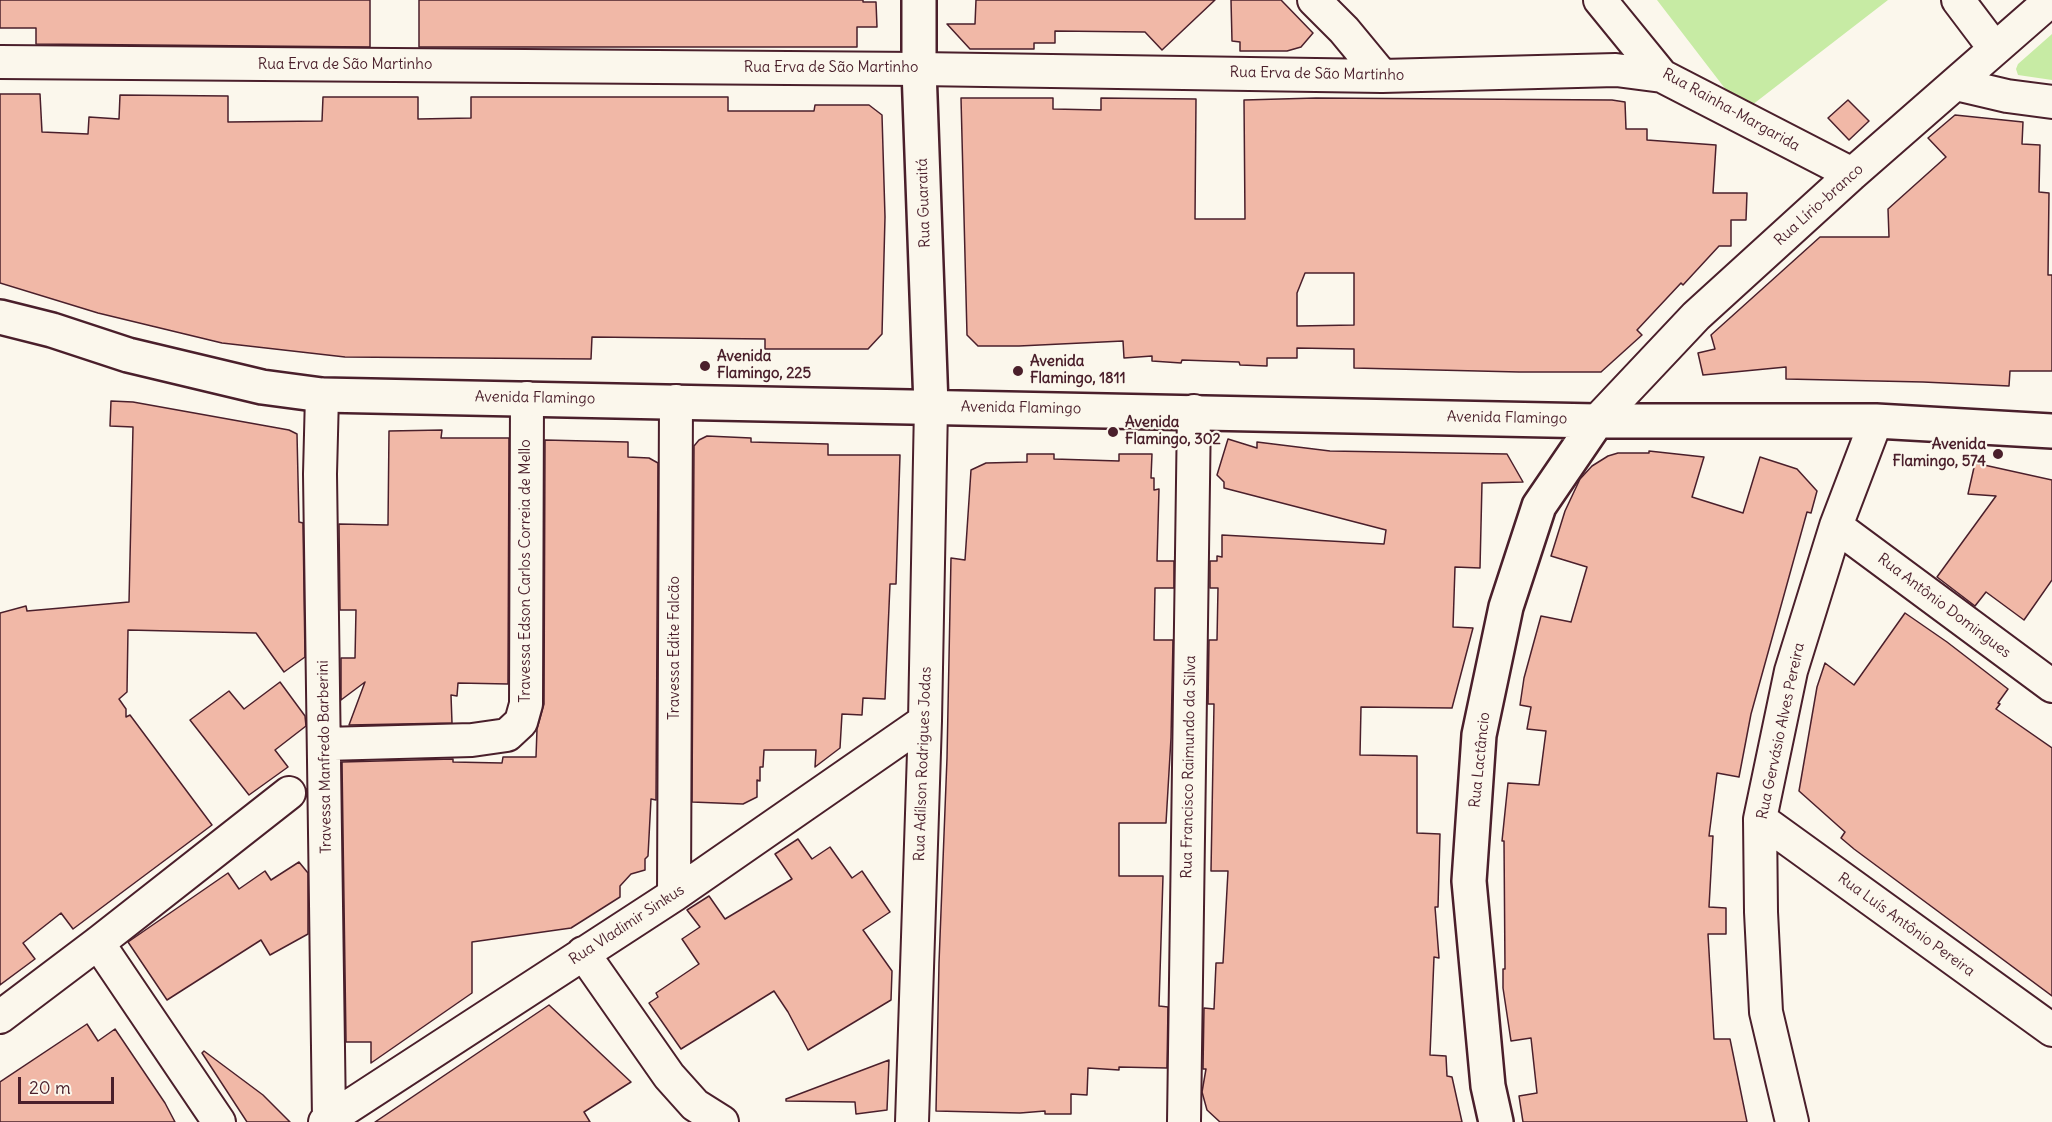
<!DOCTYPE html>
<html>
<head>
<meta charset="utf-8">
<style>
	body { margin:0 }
	#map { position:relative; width:2052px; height:1122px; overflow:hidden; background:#fbf7ec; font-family:Delius,sans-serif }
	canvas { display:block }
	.scale { position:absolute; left:18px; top:1077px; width:96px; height:27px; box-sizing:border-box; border:3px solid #4a1f2b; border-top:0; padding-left:8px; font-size:18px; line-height:21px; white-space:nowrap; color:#4a1f2b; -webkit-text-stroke:4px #fbf7ec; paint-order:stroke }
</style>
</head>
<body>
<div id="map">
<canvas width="2052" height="1122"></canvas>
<div class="scale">20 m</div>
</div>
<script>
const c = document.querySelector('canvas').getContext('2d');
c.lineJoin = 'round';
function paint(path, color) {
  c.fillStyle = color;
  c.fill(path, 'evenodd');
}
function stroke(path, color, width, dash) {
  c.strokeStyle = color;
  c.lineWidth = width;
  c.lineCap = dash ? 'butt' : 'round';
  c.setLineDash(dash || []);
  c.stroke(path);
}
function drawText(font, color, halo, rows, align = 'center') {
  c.font = font + ' Delius,sans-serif';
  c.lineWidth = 4.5;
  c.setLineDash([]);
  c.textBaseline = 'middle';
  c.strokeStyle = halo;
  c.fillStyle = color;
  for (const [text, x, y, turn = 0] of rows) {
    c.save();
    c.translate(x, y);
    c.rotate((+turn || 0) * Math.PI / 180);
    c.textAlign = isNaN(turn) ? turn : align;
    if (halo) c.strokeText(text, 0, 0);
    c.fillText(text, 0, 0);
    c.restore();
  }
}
const green = new Path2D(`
	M1657,0H1888L1743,112Z
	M2052,34V80L2018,75L2016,69L2018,64Z`);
const building = new Path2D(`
	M0,0H370V47L36,44V28H0Z
	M419,0H863V2H876L877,27H857V47H419Z
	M976,0H1215L1162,50L1145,32L1055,31V43H1034V49H970L947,24H975Z
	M1231,0H1281L1313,33L1301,47L1287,51H1240V42L1232,41Z
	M0,94H40L42,132L88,134L89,117L119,119L120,95L228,96V122L322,121L323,97H418V119L471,118V97H728V111H814L815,105H869L882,115L885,217L882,334L868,349H765V339L592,337L591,359L345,357L222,343L98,313L0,283Z
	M961,98H1053V109L1101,110V98L1196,99L1195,219H1245L1244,100L1316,98L1612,100L1625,102L1626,129H1647V140L1716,145L1713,193H1747L1746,220H1731V246H1719L1683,285L1681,283L1637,330L1642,335L1601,372H1519L1354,368V349L1297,348V358H1267V366L1240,365L1239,362L1182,360L1181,363L1152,361V356L1124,358L1123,341L1019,346H978L967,335ZM1305,273H1354V325L1297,326V293Z
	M1848,100L1869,121L1849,140L1828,118Z
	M1955,115L2023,122L2022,144L2040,145L2039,192L2049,193L2048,275H2052V371H2010L2009,386L1923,382L1786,379V367L1703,375L1698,353L1715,349L1711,335L1820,237H1889L1888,209L1946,157L1928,138Z
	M111,401L133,402L289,430L297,434L299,522L303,523L305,657L284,672L256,633L128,630L127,692L119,699L126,709V717L130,715L212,825L73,929L61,913L23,943L35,959L0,985V613L26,606L27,611L129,602L133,427L110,426Z
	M442,430L441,438H509L508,684L458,683L457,696L451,695L452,723L349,725L365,682L341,700V658H355L356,610H340L339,524L388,525L389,431Z
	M707,436L751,438V442L828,444V455H900L896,584H890L885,699L863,698L862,715L842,714L840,748L815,767L816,750H764L763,767H760V781L757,780V797L743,804L692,802L694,446L699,440Z
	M1228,439L1257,448V442L1330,451L1507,454L1523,482L1482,483L1480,568L1455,567L1453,627L1473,628L1452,708L1361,707L1360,755L1417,756V833L1440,834L1438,907H1435L1439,958L1434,957L1430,1055L1446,1056L1447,1076L1452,1077L1462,1122H1220L1207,1110L1202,1092L1206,1069H1203L1204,1008L1214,1009L1216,963H1223L1228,871H1211L1214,704H1208L1209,640H1217L1218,588H1210V561H1217V556L1222,557V535L1384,544L1386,530L1224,488V482L1217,475Z
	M545,440L628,442V457L649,458L658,463L656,800L651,799L648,856L645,859V870L631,874L620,886V897L571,928L472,942V993L371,1063V1042H346L342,762L453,759V762L502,763L503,757H536L537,729L544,704Z
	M1649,451L1704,457L1692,497L1743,513L1760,457L1797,469L1817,491L1811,513L1807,512L1751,714L1739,777L1717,773L1709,836H1713L1709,907L1726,908V934H1708L1714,1039H1730L1747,1122H1523L1519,1096L1537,1093L1531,1038L1511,1041L1503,988V969H1505L1504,841H1502L1508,783L1539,785L1546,731L1527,729L1531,707L1520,705L1524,678L1541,616L1571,622L1587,567L1551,556L1565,511L1580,479L1592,466L1608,456L1618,453H1649Z
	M1027,454H1054V459L1119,461V454H1152L1151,478H1154V490L1159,489L1157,561H1174V588H1155L1154,640H1173L1171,738L1166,823H1119V876H1163L1159,1006L1168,1007L1167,1068L1119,1067V1070L1088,1068L1087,1095L1071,1094V1114H1045V1111L1020,1113L936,1111L939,963L947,758L951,558L965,560L971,470L986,463L1027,462Z
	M1975,463L2052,480V580L2024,620L1986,592L1975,606L1937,577L1996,496L1968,494Z
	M1905,613L1947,642L2008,689L1998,703L2000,704L1996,709L2052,748V996L1854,849L1841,838L1845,832L1799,791L1817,687L1825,663L1854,685Z
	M280,682L305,716L306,726L275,750L288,767L249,795L190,720L229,691L244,709Z
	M798,839L812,859L830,847L852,878L862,871L890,912L863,930L892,971L891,1000L808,1050L788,1012L774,991L681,1049L649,1003L658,997L656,993L699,964L682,939L700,927L687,910L709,896L725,919L792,879L775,854Z
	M299,862L308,873V934L270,955L261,940L167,1000L128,942L228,873L239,889L265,871L271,880Z
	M549,1005L631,1082L584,1112L590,1122H375Z
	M87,1024L98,1041L115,1029L165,1103L175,1122H0V1082Z
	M204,1051L263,1095L290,1122H247L202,1053Z
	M889,1060L887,1110L856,1114L855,1102L786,1101V1099Z`);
const street = new Path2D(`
	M1314,0L1344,30L1382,76
	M1600,0L1662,76L1852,174
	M1958,0L1995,49
	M0,62L919,69L1382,76L1616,70L1662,76
	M1956,84L2007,96L2052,102
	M322,395L320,474L329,1119
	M1597,421L1696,316L1852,174L2051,0
	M1836,526L2052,686
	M325,744L472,740L507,735L521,722L526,704L527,398
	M1760,819L2052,1030
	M674,895L676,401
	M98,943L219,1122
	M583,953L669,1076L695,1105L722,1122
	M0,1017L98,943L289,793
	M325,1122L674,895L925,721
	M912,1122L925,721L931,406
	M1184,1122L1194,411
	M1792,1122L1766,1012L1761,912L1760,819L1791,671L1836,526L1876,421`);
const secondary = new Path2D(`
	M919,0V69L931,406
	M0,317L52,330L128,355L262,387L322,395L1597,421H1876L2052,431
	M1496,1122L1488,1086L1469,881L1479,735L1506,607L1539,506L1597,421`);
const markers = [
	[705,366,6,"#4a1f2b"],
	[1018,371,6,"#4a1f2b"],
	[1113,432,6,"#4a1f2b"],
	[1998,454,6,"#4a1f2b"]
];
const streetNames = [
	["Rua Erva de São Martinho",345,65],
	["Rua Erva de São Martinho",831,68],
	["Rua Erva de São Martinho",1317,74,1],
	["Rua Rainha-Margarida",1731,110,29],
	["Rua Guaraitá",924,203,-92],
	["Rua Lírio-branco",1819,205,-42],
	["Avenida Flamingo",535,398,1],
	["Avenida Flamingo",1021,408,1],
	["Avenida Flamingo",1507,418,1],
	["Travessa Edson Carlos Correia de Mello",526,571,-90],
	["Rua Antônio Domingues",1944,606,37],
	["Travessa Edite Falcão",675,648,-90],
	["Rua Gervásio Alves Pereira",1781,731,-78],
	["Travessa Manfredo Barberini",325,757,-91],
	["Rua Lactâncio",1480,760,-84],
	["Rua Adílson Rodrigues Jodas",923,764,-88],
	["Rua Francisco Raimundo da Silva",1189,767,-89],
	["Rua Vladimir Sinkus",627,925,-33],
	["Rua Luís Antônio Pereira",1906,925,36]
];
const poiNames = [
	["Avenida",717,357],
	["Flamingo, 225",717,374],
	["Avenida",1030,362],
	["Flamingo, 1811",1030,379],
	["Avenida",1125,423],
	["Flamingo, 302",1125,440],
	["Avenida",1986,445,"right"],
	["Flamingo, 574",1986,462,"right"]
];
paint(green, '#c7eba4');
paint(building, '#f1b8a7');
stroke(building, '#4a1f2b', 1.5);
stroke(street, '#4a1f2b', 36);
stroke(secondary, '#4a1f2b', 38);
stroke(street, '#fbf7ec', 32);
stroke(secondary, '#fbf7ec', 33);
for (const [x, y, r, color] of markers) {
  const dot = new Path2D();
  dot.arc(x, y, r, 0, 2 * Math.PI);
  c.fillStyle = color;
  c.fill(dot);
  stroke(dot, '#fbf7ec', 2);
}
drawText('15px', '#4a1f2b', '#fbf7ec', streetNames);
drawText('bold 15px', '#4a1f2b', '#fbf7ec', poiNames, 'left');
</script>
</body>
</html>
